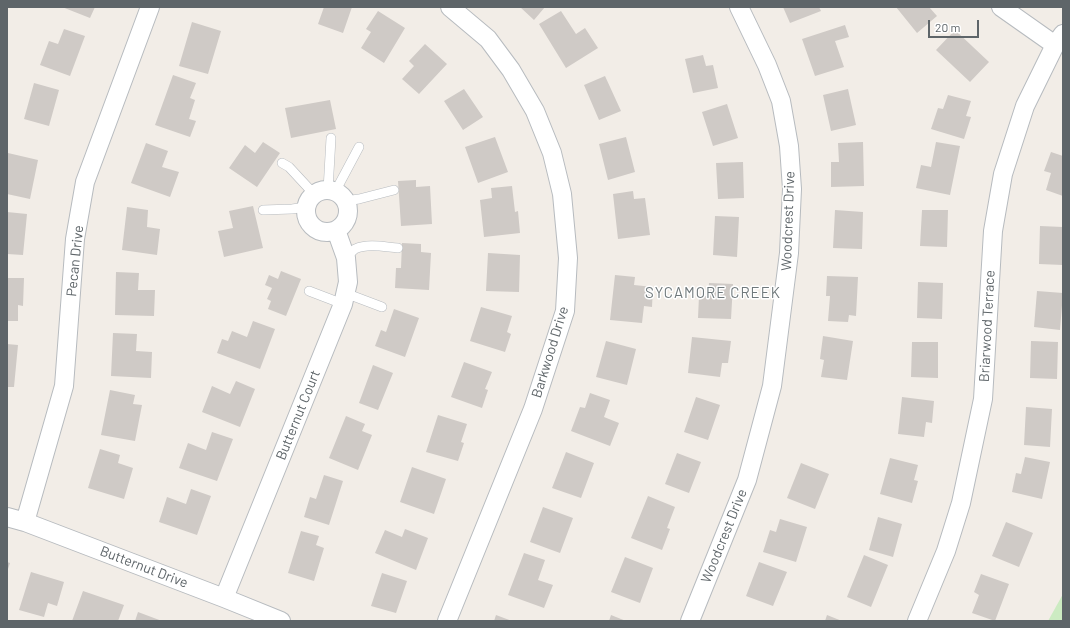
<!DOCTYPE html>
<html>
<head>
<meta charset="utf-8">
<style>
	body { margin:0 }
	#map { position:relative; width:1070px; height:628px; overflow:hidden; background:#f2ede7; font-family:Barlow,sans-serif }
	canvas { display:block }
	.frame { position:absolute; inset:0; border:8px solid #5e6569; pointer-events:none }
	.scale { position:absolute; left:928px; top:20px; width:51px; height:18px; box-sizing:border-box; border:2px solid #5e6569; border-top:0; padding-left:5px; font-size:12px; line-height:14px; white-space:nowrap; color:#5e6569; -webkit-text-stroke:3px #fff; paint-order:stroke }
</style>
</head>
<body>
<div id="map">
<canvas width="1070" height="628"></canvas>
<div class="frame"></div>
<div class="scale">20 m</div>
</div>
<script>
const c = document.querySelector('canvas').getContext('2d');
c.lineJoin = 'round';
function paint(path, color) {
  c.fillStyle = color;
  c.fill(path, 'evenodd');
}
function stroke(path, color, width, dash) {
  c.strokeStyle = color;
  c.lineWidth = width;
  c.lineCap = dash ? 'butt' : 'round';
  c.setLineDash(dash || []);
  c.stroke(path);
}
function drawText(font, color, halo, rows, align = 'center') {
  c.font = font + ' Barlow,sans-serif';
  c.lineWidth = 3;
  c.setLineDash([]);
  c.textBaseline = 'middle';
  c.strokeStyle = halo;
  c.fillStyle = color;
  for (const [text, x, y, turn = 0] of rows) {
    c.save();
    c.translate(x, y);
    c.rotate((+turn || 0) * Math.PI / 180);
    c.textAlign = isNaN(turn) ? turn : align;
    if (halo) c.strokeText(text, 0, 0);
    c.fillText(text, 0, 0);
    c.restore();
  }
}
const green = new Path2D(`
	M1063,594V621H1048Z`);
const building = new Path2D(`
	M62,7H95L90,18Z
	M324,7H352L343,33L318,24Z
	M520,7H545L534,20Z
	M783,7H819L821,11L790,23Z
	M896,7H929L937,16L917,33Z
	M378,11L405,28L384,63L361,48L371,32L366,29Z
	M561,11L576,34L585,28L598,48L566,68L539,24Z
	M192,22L221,31L208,74L179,66Z
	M845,25L849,37L835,41L844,67L815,76L802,39Z
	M64,29L85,36L70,76L40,65L49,41L58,44Z
	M955,30L989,62L970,82L936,50Z
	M425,44L447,64L419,94L402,79L414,66L409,61Z
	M703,55L706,66L713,65L718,88L693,93L685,59Z
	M173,75L196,83L190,98L195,100L189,119L196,121L190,137L155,125Z
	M605,76L621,111L599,120L584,85Z
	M34,83L59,90L49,126L24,119Z
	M464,89L483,117L463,130L444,101Z
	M848,89L856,125L831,131L823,95Z
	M948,95L971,101L966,116L971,117L964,139L931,129L938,108L943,109Z
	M330,100L336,129L291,138L285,108Z
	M727,104L738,138L713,146L702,112Z
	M495,137L508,172L478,183L465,147Z
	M626,137L635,172L608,180L599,144Z
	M263,142L280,153L257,187L229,168L245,145L255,153Z
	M863,142L864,186L831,187V162H839L838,143Z
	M936,142L960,146L950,195L916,188L921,165L931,167Z
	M146,143L168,151L162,167L179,172L170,197L131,183Z
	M1051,152L1063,156V196L1046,190L1051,173L1044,171Z
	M8,153L38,160L30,199L7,194V158Z
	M743,162L744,198L718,199L716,163Z
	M416,180V187L430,186L432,224L401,226L398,181Z
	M512,186L515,212L518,211L520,233L484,237L480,200L492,198L491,188Z
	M633,191L634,199L645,198L650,235L618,239L613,194Z
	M253,206L263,248L224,257L218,231L233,228L229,211Z
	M127,207L148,210L147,227L160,229L157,255L122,250Z
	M835,210L863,212L862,249L833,248Z
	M922,210H948L947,247L920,246Z
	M7,212L27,214L23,255L7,254Z
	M715,216L739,217L737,257L713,255Z
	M1040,226L1063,227V265L1039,264Z
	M402,243L421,244V252L431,253L429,290L395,288L396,268H401Z
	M488,253L520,255L519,292L486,291Z
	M281,271L301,279L286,316L268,309L271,301L267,299L272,288L265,285L269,275L278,279Z
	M116,272L139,273L138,290H155L154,316L115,315Z
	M615,275L635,277L634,285L653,287L652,307L644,306L642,323L610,320Z
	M827,276L858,277L856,316L849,315L848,322L828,321L830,296H826Z
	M7,278H24L23,306L18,305V321H7Z
	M918,282L943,283L942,319L917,318Z
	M709,283L733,284L731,319L698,318L699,296H708Z
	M1037,291L1063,293L1060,330L1034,327Z
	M481,307L512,316L507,332L511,334L505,352L470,341Z
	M394,309L419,318L405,357L375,346L381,330L386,332Z
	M253,321L275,329L260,369L217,353L222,339L228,341L232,331L247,337Z
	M113,333L137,334L136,351L152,352L151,378L111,376Z
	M823,336L853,341L847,380L821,377L824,360L820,359Z
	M692,337L731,341L728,363H722L720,377L688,373Z
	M606,341L636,349L627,385L596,377Z
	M1031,341L1058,342L1057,379L1030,378Z
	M912,342H938V378L911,377Z
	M7,344L18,345L14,387H7Z
	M464,362L492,372L485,389L488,390L482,408L451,397Z
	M373,365L393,373L378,410L359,403Z
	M236,381L255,389L240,427L202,412L212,386L230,394Z
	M110,390L135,395L133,404L142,405L135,441L101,435Z
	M590,393L610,400L604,417L619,423L610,446L571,431L580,407L585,408Z
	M696,397L720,405L708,440L684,432Z
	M902,397L934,401L932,423L926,422L924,437L898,434Z
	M1026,407L1052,409L1050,447L1024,445Z
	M438,415L467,424L461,442L464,443L458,461L426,452Z
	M346,416L365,424L362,431L372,435L358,470L329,458Z
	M212,432L233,439L217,481L179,468L188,443L206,450Z
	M100,449L120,455L118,463L133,468L124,499L88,488Z
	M566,452L594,463L581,498L552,488Z
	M677,453L701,462L689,493L665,484Z
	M1025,457L1050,462L1042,499L1012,492L1016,473L1021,474Z
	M890,458L918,465L914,480L918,481L912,503L880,494Z
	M801,463L829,474L815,509L787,498Z
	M412,467L446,479L434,514L400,502Z
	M324,475L343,481L329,525L304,517L310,497L316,499Z
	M191,489L211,496L197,535L159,522L167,497L186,504Z
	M648,496L675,507L667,528L670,529L662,550L631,538Z
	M543,507L573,518L560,553L530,542Z
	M878,517L902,524L893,557L869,550Z
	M780,519L807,527L796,562L763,552L770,530L776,532Z
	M1006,522L1033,533L1019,567L992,556Z
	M405,529L428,538L416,570L375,553L385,530L402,537Z
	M301,531L319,536L316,545L324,548L314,581L288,573Z
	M524,553L545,560L538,580L553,585L544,608L508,595Z
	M864,555L888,565L871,607L847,597Z
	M625,557L653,568L640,603L611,592Z
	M7,562L10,563L7,572Z
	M759,562L787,572L773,606L746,596Z
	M31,572L64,582L57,606L48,603L44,617L19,610Z
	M382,573L407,581L396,613L371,606Z
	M981,574L1009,584L995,621L972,613L979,595L974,592Z
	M83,591L124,605L118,621H72Z
	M138,612L162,621H135Z
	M496,615L512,621H494Z
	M611,615L626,621H609Z
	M827,615L842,621H825Z`);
const lane = new Path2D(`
	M282,163L289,167L314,194
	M328,190L331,138
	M335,192L359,147
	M345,201L359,199L394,190
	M263,210L292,209L306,207
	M346,258C349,255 352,251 355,249C368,243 385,247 398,248
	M309,291L343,304
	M345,293L382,307`);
const street = new Path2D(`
	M1001,7L1055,45
	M306 211a21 21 0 1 1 42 0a21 21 0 1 1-42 0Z
	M7,517L25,522L224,598L281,621
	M25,522L64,386L75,239L85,182L150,7
	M224,598L343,304L348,282L346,258L336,230
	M447,621L533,409L565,311L568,258L562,194L552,153L535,111L511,70L488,39L450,7
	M690,621L747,480L772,386L789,253L792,189L789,146L781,101L767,65L739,7
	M917,621L946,551L961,503L983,399L993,231L1003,174L1025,106L1055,45L1063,34`);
const streetNames = [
	["Woodcrest Drive",788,221,-88],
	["Pecan Drive",75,261,-84],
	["Briarwood Terrace",987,326,-87],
	["Barkwood Drive",550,352,-73],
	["Butternut Court",298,415,-68],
	["Woodcrest Drive",724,536,-68],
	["Butternut Drive",144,567,21]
];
const neighbourhoodNames = [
	["SYCAMORE CREEK",713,293]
];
paint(green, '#ccebc2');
paint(building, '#cfcac6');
stroke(lane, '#b7bbbf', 10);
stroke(street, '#b7bbbf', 20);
stroke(lane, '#fff', 9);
stroke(street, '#fff', 18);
drawText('14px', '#5e6569', '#fff', streetNames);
c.letterSpacing = '1px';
drawText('15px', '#6f787b', '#fff', neighbourhoodNames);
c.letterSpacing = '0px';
</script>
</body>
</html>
